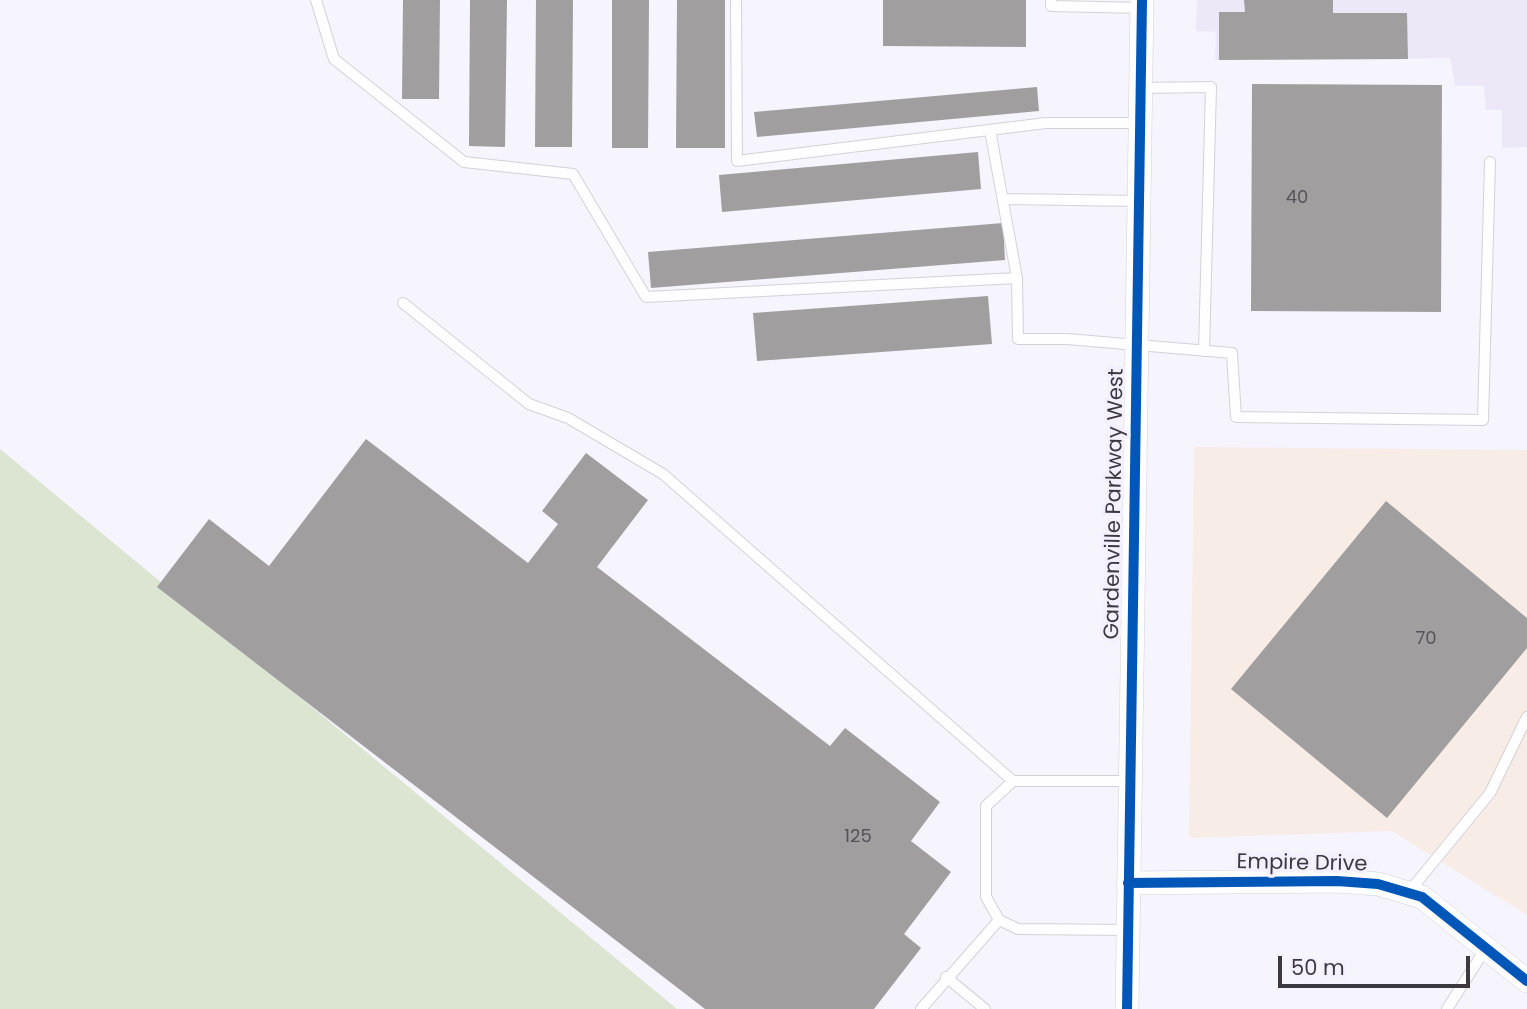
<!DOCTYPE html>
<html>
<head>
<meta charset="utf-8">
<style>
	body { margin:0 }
	#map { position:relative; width:1527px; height:1009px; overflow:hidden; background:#f6f4fc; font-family:Poppins,sans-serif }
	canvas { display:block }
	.scale { position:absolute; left:1278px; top:956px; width:192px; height:32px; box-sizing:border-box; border:4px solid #3c3a40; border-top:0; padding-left:9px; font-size:21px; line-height:24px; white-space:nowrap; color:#3c3a40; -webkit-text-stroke:5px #f5f0ff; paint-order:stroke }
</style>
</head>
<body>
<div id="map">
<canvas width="1527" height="1009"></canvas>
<div class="scale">50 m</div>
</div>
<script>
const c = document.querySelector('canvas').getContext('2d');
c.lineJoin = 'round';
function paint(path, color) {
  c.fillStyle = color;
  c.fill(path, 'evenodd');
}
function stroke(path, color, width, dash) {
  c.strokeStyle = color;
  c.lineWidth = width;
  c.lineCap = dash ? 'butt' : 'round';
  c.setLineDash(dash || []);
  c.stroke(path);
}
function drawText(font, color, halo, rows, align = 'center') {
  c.font = font + ' Poppins,sans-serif';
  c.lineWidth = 7;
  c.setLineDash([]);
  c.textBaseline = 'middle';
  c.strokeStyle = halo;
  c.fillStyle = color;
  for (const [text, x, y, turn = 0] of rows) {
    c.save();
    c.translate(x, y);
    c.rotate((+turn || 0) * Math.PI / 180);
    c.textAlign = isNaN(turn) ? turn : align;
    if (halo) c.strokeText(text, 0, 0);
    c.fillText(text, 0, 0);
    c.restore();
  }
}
const built = new Path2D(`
	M1197,0H1527V147L1502,148V110H1486L1484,86H1455L1450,58L1215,60L1216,32L1196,31Z`);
const industrial = new Path2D(`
	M1194,447L1527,450V915L1392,831L1189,838Z`);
const green = new Path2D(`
	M0,449L677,1009H0Z`);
const building = new Path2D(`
	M403,0H440L439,99H402Z
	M470,0H507L505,147L469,146Z
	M536,0H573L572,147H535Z
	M612,0H649L648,148H612Z
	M677,0H725V148H676Z
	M883,0H1026V47L883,46Z
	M1244,0H1333V13H1407L1408,59L1219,60V12H1245Z
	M1252,84L1442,85L1441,312L1251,311Z
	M1037,87L1039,111L757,137L754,112Z
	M978,152L981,189L722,212L719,175Z
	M1003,223L1005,260L651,288L648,252Z
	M988,296L992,344L757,361L753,313Z
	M366,439L528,563L558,524L542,511L586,453L648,500L597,567L830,746L845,728L940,802L911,841L951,872L904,934L921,948L874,1009H705L157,587L209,519L269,566Z
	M1386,501L1527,618V648L1387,818L1231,689Z`);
const service = new Path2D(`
	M316,0L334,59L464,162L573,174L646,297L1017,278L990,130
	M736,0L737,161L1046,123H1140
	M1051,0V6L1142,8
	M1141,88L1211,87L1204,351
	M1005,199L1139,201
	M1017,278L1018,339H1067L1232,353L1236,417L1483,420L1490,162
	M403,303L529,404L568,418L663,474L1013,781
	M1408,893L1490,793L1527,717
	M1128,930L1018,929L999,920L986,897V806L1013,781H1130
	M946,977L985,1009
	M921,1009L999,920
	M1447,1009L1486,948`);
const minor = new Path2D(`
	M1128,883L1337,881L1378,884L1422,897L1527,981
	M1127,1009L1142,0`);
const cycleway = new Path2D(`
	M1128,883L1337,881L1378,884L1422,897L1527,981
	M1127,1009L1142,0`);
const numberNames = [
	["40",1297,198],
	["70",1426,639],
	["125",858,837]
];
const streetNames = [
	["Gardenville Parkway West",1115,504,-89],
	["Empire Drive",1302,864,1]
];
paint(built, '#ede8f8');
paint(industrial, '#f8ece7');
paint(green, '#dce4d2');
paint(building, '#a19ea0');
stroke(service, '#d3d2d7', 12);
stroke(minor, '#d3d2d7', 24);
stroke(service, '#fefdff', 10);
stroke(minor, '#fefdff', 23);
stroke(cycleway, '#0057b8', 10);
drawText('18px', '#555358', null, numberNames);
drawText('21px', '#3c3a40', '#f5f0ff', streetNames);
</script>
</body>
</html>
